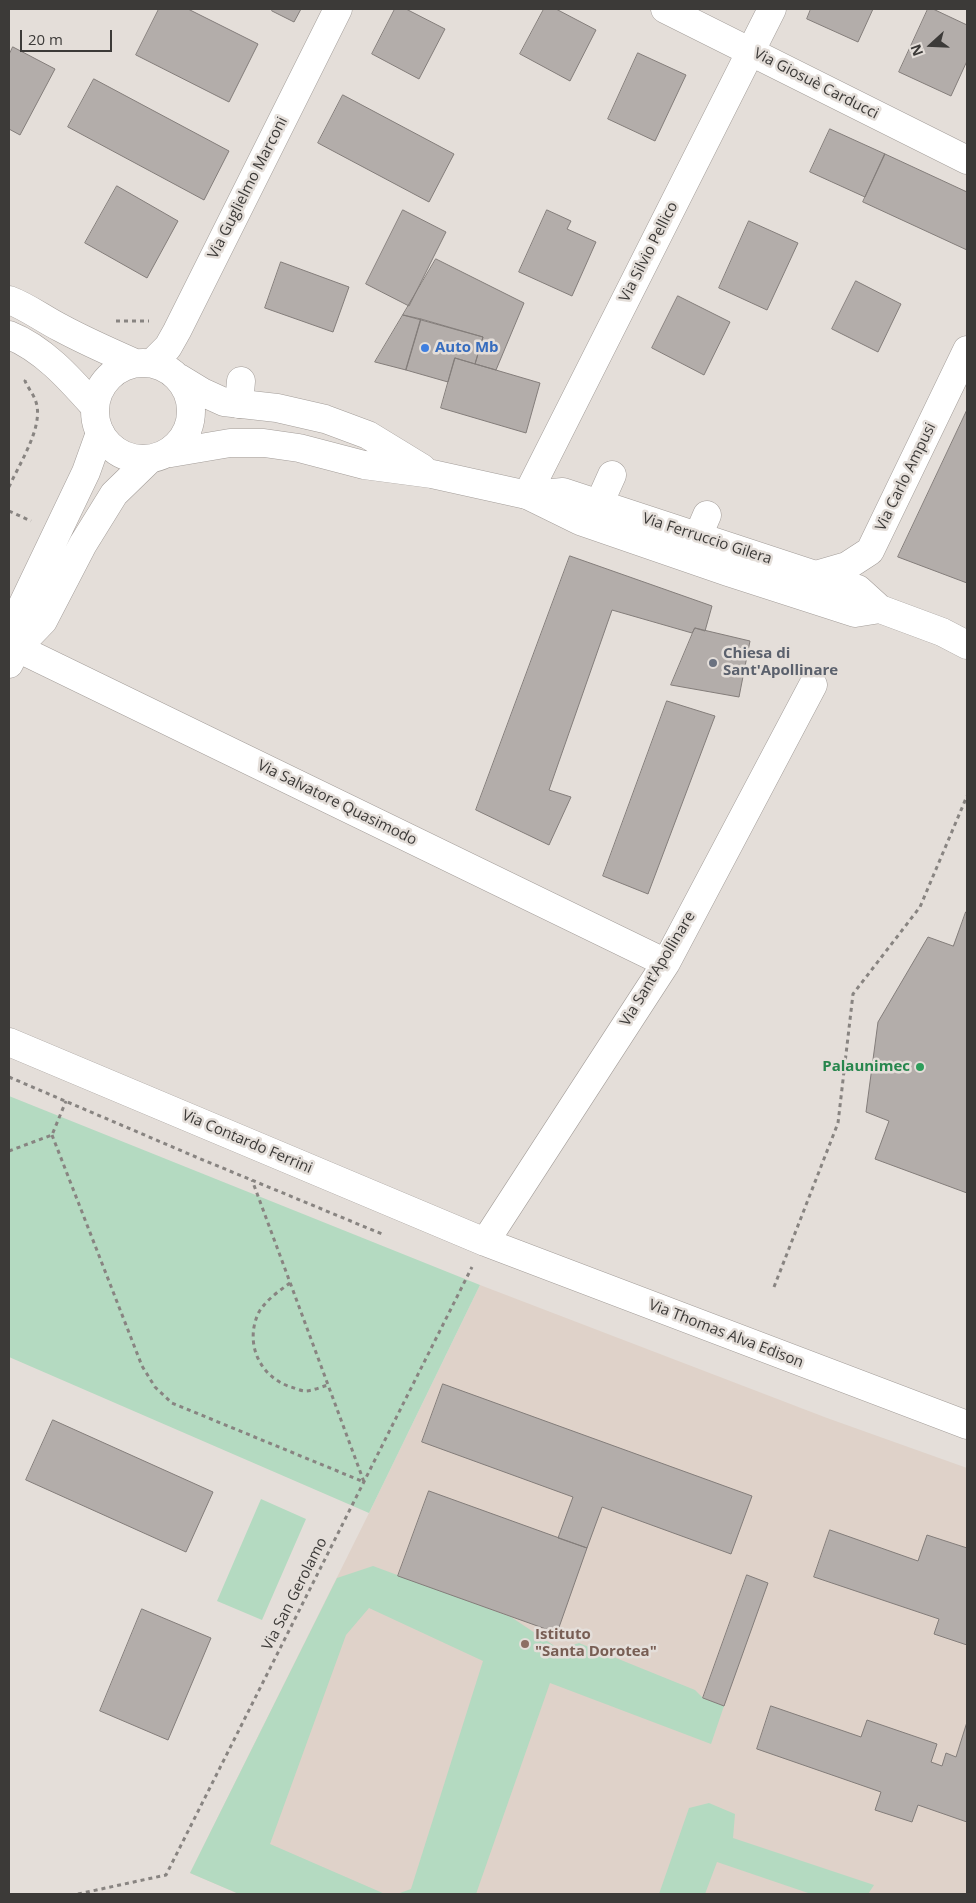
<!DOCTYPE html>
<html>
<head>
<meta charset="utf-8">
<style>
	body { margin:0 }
	#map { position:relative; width:976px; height:1903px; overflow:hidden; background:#e4ded9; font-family:"Open Sans",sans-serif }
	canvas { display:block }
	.frame { position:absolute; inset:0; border:10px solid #3c3a38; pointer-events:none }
	.north { position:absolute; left:906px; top:20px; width:50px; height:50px; -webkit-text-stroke:4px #e4ded9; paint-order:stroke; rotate:250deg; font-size:14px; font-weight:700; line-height:20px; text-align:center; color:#3c3a38 }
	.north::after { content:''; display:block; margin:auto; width:18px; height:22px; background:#3c3a38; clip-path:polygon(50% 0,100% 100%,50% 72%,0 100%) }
	.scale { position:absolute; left:20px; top:30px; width:92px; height:22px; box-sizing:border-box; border:2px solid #3c3a38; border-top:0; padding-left:6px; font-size:15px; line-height:18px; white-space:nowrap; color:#3c3a38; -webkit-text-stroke:4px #e4ded9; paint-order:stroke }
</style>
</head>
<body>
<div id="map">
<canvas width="976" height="1903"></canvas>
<div class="frame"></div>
<div class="north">N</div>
<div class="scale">20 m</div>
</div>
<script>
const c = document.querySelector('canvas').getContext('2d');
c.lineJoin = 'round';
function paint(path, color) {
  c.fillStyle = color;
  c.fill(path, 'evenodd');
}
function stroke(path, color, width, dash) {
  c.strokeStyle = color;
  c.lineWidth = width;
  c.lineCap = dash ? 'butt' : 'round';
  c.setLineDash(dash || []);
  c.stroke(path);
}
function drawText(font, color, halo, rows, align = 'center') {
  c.font = font + ' "Open Sans",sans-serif';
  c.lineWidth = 5;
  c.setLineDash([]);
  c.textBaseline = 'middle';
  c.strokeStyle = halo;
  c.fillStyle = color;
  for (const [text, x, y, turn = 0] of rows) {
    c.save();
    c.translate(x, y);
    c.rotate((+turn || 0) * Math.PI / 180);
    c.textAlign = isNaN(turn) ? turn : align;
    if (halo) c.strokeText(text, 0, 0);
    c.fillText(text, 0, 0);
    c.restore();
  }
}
const built = new Path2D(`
	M480,1285L827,1418L967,1468V1894H239L190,1873L369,1513Z`);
const green = new Path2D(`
	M9,1096L480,1285L369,1513L9,1357Z
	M261,1499L306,1519L262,1620L217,1601Z
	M373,1566L511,1617L559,1649L579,1643L695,1690L703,1698L724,1706L711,1744L550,1683L476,1894H397L411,1889L483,1661L369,1608L346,1635L270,1844L385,1894H239L190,1873L337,1578Z
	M709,1803L735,1814L733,1838L874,1885L868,1894H811L717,1862L705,1894H659L689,1808Z`);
const building = new Path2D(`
	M159,9H188L258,44L229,102L136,55Z
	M273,9H301L294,22L272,11Z
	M395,9H406L445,29L419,79L372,54Z
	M544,9H556L596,30L570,81L520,54Z
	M811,9H873L858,42L807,19Z
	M928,9H933L967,25V61L951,96L899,72Z
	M13,47L55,69L20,135L9,129V55Z
	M638,53L686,75L655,141L608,119Z
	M94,79L229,151L204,200L68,127Z
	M343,95L454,154L429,202L318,143Z
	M830,129L885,154L865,197L810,172Z
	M885,154L967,192V250L863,202Z
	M117,186L178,221L147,278L85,243Z
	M403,210L446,232L409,306L366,284Z
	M547,210L571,221L567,229L596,242L572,296L519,272Z
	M749,221L798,243L767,310L719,288Z
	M436,259L524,303L496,370L475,364L483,337L403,315Z
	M281,262L349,287L333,332L265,308Z
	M856,281L901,304L878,352L832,329Z
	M678,296L730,322L704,375L652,348Z
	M403,315L421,319L406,370L375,362Z
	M421,319L483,337L475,364L455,358L448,382L406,370Z
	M455,358L540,383L526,433L441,408Z
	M967,410V583L898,557Z
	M570,556L712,606L705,631L695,628L692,633L612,610L549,790L571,797L549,845L476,810Z
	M695,628L750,641L739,697L671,685Z
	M667,701L715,716L648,894L603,876Z
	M966,912H967V1193L875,1159L889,1121L866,1112L878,1022L928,937L953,946Z
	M443,1384L752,1496L731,1554L602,1507L587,1548L558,1538L573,1497L422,1442Z
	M53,1420L213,1492L186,1552L26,1480Z
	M429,1491L587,1548L557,1633L398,1576Z
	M830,1530L918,1561L927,1535L967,1548V1645L934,1634L939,1619L814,1577Z
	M747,1575L768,1583L724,1706L703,1698Z
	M142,1609L211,1638L168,1740L100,1711Z
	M771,1706L861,1737L867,1720L937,1744L931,1762L942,1766L946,1753L956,1757L967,1722V1822L918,1805L912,1822L875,1810L881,1792L757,1749Z`);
const path = new Path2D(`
	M116,321H149
	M9,487C19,464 44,427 36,402C34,395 28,388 25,381L26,379
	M9,511L31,521
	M9,1077L196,1157L382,1234
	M52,1135L142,1366L155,1387L172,1403L364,1482L252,1180
	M9,1151L52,1135L66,1101
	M290,1283C279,1291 266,1300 259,1312C244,1342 259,1377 291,1387C295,1388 301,1391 305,1391C312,1391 321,1387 328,1385
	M774,1287L838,1123L853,994L920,907L967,796
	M78,1894L166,1875L472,1267`);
const minor = new Path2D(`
	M665,9L967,160
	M152,363L168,347L177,331L338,9
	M239,404L241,381
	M527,495L772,9
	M599,504L612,475
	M698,536L707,515
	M816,575L847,566L870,551L967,350
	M9,644L666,963
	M17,648L21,608L86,472L100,433
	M9,664L17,648L43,621L83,544L114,494L149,460
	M9,1042L485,1242L967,1425
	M485,1242L666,963L813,685`);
const major = new Path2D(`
	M9,300C28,307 43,319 61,328C85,341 110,352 135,363
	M9,335C44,349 70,379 95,407
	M95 411a48 48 0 1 1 96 0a48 48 0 1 1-96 0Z
	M179,378L202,392L224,402L277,408L325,419L368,435L422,468
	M171,453L230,443H264L299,448L364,465L432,474L527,495L580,521L728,572L855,613L880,609
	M531,495L563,492L858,589L880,609L942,632L967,645`);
const markers = [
	[425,348,5,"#3f7fe0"],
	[713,663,5,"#6b7280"],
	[920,1067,5,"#2e9e5b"],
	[525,1644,5,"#8d6e63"]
];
const streetNames = [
	["Via Giosuè Carducci",816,84,27],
	["Via Guglielmo Marconi",248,188,-63],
	["Via Silvio Pellico",649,252,-63],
	["Via Carlo Ampusi",906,477,-64],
	["Via Ferruccio Gilera",707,539,18],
	["Via Salvatore Quasimodo",337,803,26],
	["Via Sant'Apollinare",658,969,-59],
	["Via Contardo Ferrini",247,1142,23],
	["Via Thomas Alva Edison",726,1334,21],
	["Via San Gerolamo",295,1594,-63]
];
const shopNames = [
	["Auto Mb",435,348]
];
const worshipNames = [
	["Chiesa di",723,654],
	["Sant'Apollinare",723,671]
];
const leisureNames = [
	["Palaunimec",910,1067]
];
const educationNames = [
	["Istituto",535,1635],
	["\"Santa Dorotea\"",535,1652]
];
paint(built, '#dfd2c9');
paint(green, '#b4dac1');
paint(building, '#b3adaa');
stroke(building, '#837d7a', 1);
stroke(minor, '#a39d99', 29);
stroke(major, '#a39d99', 29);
stroke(path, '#888481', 3, [4, 4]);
stroke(minor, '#fff', 28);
stroke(major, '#fff', 28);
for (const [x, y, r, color] of markers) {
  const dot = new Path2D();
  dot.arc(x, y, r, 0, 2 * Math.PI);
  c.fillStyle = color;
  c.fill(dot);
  stroke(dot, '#e4ded9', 2);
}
drawText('15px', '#3c3a38', '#e4ded9', streetNames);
drawText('bold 15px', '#366cbe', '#e4ded9', shopNames, 'left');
drawText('bold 15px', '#5b616d', '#e4ded9', worshipNames, 'left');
drawText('bold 15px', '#27864d', '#e4ded9', leisureNames, 'right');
drawText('bold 15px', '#785e54', '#e4ded9', educationNames, 'left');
</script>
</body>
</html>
